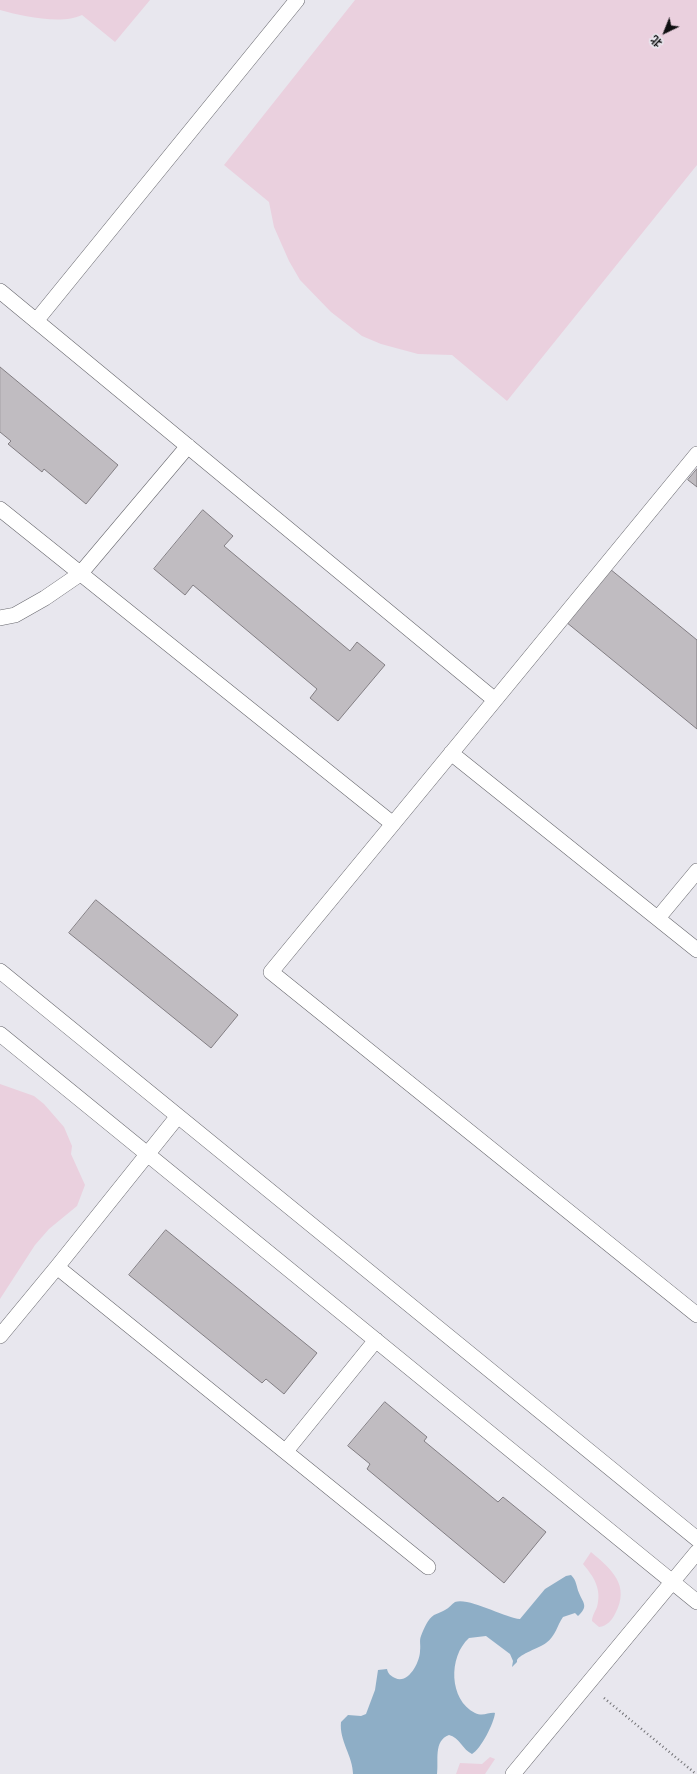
<!DOCTYPE html>
<html>
<head>
<meta charset="utf-8">
<style>
	body { margin:0 }
	#map { position:relative; width:697px; height:1774px; overflow:hidden; background:#e8e7ee; font-family:"Fira Sans","Noto Sans SC",sans-serif }
	canvas { display:block }
	.north { position:absolute; left:645px; top:12px; width:40px; height:40px; -webkit-text-stroke:3px #e8e7ee; paint-order:stroke; rotate:223deg; font-size:11px; font-weight:700; line-height:16px; text-align:center; color:#0f0f11 }
	.north::after { content:''; display:block; margin:auto; width:14px; height:18px; background:#0f0f11; clip-path:polygon(50% 0,100% 100%,50% 72%,0 100%) }
</style>
</head>
<body>
<div id="map">
<canvas width="697" height="1774"></canvas>
<div class="north">北</div>
</div>
<script>
const c = document.querySelector('canvas').getContext('2d');
c.lineJoin = 'round';
function paint(path, color) {
  c.fillStyle = color;
  c.fill(path, 'evenodd');
}
function stroke(path, color, width, dash) {
  c.strokeStyle = color;
  c.lineWidth = width;
  c.lineCap = dash ? 'butt' : 'round';
  c.setLineDash(dash || []);
  c.stroke(path);
}
const green = new Path2D(`
	M0,0H150L115,42L82,15C62,25 21,16 0,10Z
	M355,0H697V165L507,401L452,355L418,354L381,344L362,336L331,312L300,280L289,261L274,227L269,202L224,165Z
	M0,1084L34,1096L44,1104L64,1127L72,1146L71,1154L85,1185L77,1206L49,1229L35,1245L0,1299Z
	M591,1552C611,1569 631,1585 615,1614C612,1620 607,1626 599,1627L592,1621C592,1616 595,1612 597,1607C602,1589 594,1577 583,1564Z
	M490,1757L495,1759L485,1774H456L460,1763L482,1764Z`);
const water = new Path2D(`
	M571,1575C577,1581 576,1586 579,1593C583,1603 589,1606 578,1616L575,1613L563,1617C557,1625 556,1636 546,1643C539,1648 520,1654 517,1660V1662L512,1667L513,1661L510,1654L486,1636L469,1638C448,1657 449,1700 475,1713C483,1717 489,1712 495,1713C494,1723 481,1749 472,1754C463,1750 459,1737 449,1735C433,1741 439,1761 437,1774H353C353,1756 339,1741 341,1722L348,1715L361,1716L366,1714L375,1690L378,1670L387,1669C388,1674 391,1676 395,1678C408,1685 420,1662 420,1651C421,1645 419,1641 421,1636C424,1628 428,1619 434,1615C438,1613 442,1612 445,1610C449,1608 452,1604 455,1602C469,1597 505,1618 520,1619L545,1589L566,1576Z`);
const building = new Path2D(`
	M0,367L118,465L86,504L44,469L42,472L8,444L11,441L0,432Z
	M697,469V487L688,480Z
	M203,510L233,536L224,546L350,651L357,642L385,665L338,721L310,698L317,689L193,585L185,595L154,569Z
	M610,569L697,640V729L566,622Z
	M96,900L238,1015L211,1048L69,933Z
	M166,1230L317,1353L284,1394L266,1379L262,1383L129,1275Z
	M385,1402L427,1437L424,1441L498,1502L503,1497L546,1532L504,1583L367,1469L370,1464L348,1446Z`);
const path = new Path2D(`
	M604,1698L696,1774`);
const lane = new Path2D(`
	M0,291L495,700L697,454
	M36,321L297,0
	M0,509L393,824
	M0,618L15,615L45,598L80,574L188,446
	M495,700L271,972L697,1315
	M451,753L697,950
	M658,918L697,871
	M0,971L697,1539
	M0,1034L697,1602
	M57,1267L428,1567
	M0,1336L57,1267L178,1116
	M286,1451L376,1340
	M513,1774L697,1552`);
paint(green, '#ead0de');
paint(water, '#8eaec6');
paint(building, '#c0bcc1');
stroke(building, '#827e83', 1);
stroke(lane, '#68686e', 16);
stroke(path, '#717175', 2.5, [1, 3]);
stroke(lane, '#fff', 15);
</script>
</body>
</html>
